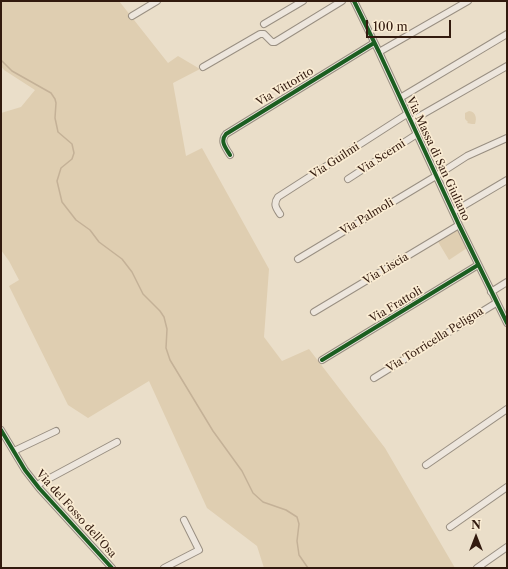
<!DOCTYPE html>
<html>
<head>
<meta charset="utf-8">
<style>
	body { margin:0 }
	#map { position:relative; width:508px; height:569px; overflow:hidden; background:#eadec9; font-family:"Libre Caslon Text",serif }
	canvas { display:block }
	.frame { position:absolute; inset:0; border:2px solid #321a0e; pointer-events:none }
	.north { position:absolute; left:456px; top:517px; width:40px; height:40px; -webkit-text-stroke:3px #faecd3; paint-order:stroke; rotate:0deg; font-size:11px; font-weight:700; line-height:16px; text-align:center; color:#321a0e }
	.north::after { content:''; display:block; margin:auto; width:14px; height:18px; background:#321a0e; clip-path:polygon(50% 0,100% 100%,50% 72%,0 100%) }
	.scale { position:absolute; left:366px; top:20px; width:85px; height:18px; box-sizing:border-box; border:2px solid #321a0e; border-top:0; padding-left:5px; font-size:12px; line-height:14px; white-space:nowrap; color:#321a0e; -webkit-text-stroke:3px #faecd3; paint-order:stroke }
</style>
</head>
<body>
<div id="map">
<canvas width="508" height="569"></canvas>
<div class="frame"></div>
<div class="north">N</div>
<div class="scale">100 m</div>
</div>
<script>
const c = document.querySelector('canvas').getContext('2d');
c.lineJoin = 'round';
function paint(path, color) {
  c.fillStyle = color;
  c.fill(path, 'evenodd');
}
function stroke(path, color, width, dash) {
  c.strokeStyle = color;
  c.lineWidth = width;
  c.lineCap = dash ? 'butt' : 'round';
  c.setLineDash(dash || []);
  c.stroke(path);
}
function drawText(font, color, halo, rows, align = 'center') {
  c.font = font + ' "Libre Caslon Text",serif';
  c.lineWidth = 3.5;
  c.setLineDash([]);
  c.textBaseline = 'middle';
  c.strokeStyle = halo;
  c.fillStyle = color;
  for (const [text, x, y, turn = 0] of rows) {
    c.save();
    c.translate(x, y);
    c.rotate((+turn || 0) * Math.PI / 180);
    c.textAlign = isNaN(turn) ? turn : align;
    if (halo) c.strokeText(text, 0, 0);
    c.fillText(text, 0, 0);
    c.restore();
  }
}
const green = new Path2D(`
	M1,1H119L168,63L178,56L200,69L173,83L186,156L202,148L269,269L264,337L282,361L309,349L385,448L455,568H264L257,546L207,508L149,381L88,418L68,405L9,286L19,280L9,261L1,250V113L21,107L35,90L4,70L1,66Z
	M469,111C476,112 477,118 475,124H472L467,123L468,122L465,119V113Z
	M457,228L467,248L449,260L437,240Z`);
const stream = new Path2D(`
	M1,60L12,71L51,93L55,99L56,103L55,118L58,132L72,144L74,153L72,159L61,168L57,181L62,202L76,220L90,230L99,242L122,259L132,272L143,294L160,311L164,317L167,329L166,348L170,360L213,431L242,471L253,493L263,502L286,510L297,517L299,524L297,541L299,555L308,568`);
const minor = new Path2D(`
	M354,1L379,52L459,225L507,323
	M132,16L157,1
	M264,24L303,1
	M379,52L468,1
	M203,67L260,34H264L272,42H275L342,1
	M400,98L507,34
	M411,121L507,66
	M230,155C225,147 220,141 226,134L374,43
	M348,179L417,134
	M453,212L507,180
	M280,214C276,208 273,204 278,197L407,114
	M298,259L436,176L467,156L507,138
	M491,292L507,282
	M314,312L459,225
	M322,360L478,265
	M374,378L496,303
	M1,430L25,470L39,488L112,568
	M14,451L56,431
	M426,465L507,409
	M37,485L117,442
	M450,527L507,487
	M164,568L199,550L184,520
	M477,568L507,547`);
const cycleway = new Path2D(`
	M354,1L379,52L459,225L507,323
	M230,155C225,147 220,141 226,134L374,43
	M322,360L478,265
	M1,430L25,470L39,488L112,568`);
const streetNames = [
	["Via Vittorito",285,87,-31],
	["Via Scerni",382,157,-33],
	["Via Massa di San Giuliano",438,159,65],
	["Via Guilmi",335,161,-33],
	["Via Palmoli",367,217,-31],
	["Via Liscia",386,269,-31],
	["Via Frattoli",396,305,-31],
	["Via Torricella Peligna",435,340,-32],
	["Via del Fosso dell'Osa",76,514,48]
];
paint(green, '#dfceb1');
stroke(stream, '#c4b197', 1.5);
stroke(minor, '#998f82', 8);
stroke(minor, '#ede6dd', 6);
stroke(cycleway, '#1b5e20', 4);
drawText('11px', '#321a0e', '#faecd3', streetNames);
</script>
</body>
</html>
